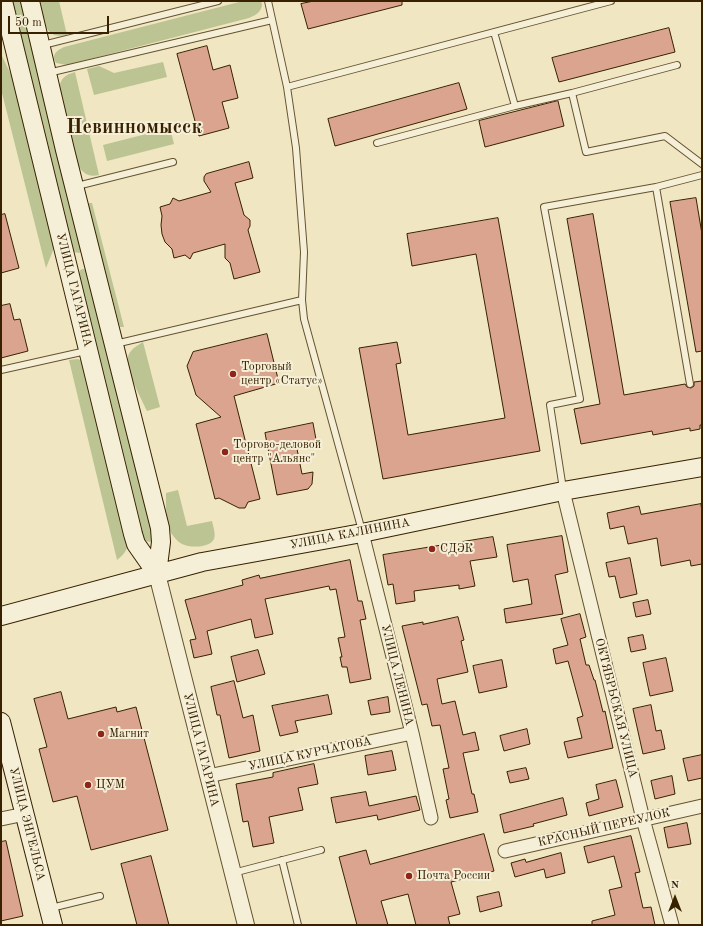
<!DOCTYPE html>
<html>
<head>
<meta charset="utf-8">
<style>
	body { margin:0 }
	#map { position:relative; width:703px; height:926px; overflow:hidden; background:#f0e6c1; font-family:"Old Standard TT",serif }
	canvas { display:block }
	.frame { position:absolute; inset:0; border:2px solid #372100; pointer-events:none }
	.north { position:absolute; left:655px; top:878px; width:40px; height:40px; -webkit-text-stroke:3px #f5efd7; paint-order:stroke; rotate:0deg; font-size:11px; font-weight:700; line-height:16px; text-align:center; color:#372100 }
	.north::after { content:''; display:block; margin:auto; width:14px; height:18px; background:#372100; clip-path:polygon(50% 0,100% 100%,50% 72%,0 100%) }
	.scale { position:absolute; left:8px; top:16px; width:101px; height:18px; box-sizing:border-box; border:2px solid #372100; border-top:0; padding-left:5px; font-size:12px; line-height:14px; white-space:nowrap; color:#372100; -webkit-text-stroke:3px #f5efd7; paint-order:stroke }
</style>
</head>
<body>
<div id="map">
<canvas width="703" height="926"></canvas>
<div class="frame"></div>
<div class="north">N</div>
<div class="scale">50 m</div>
</div>
<script>
const c = document.querySelector('canvas').getContext('2d');
c.lineJoin = 'round';
function paint(path, color) {
  c.fillStyle = color;
  c.fill(path, 'evenodd');
}
function stroke(path, color, width, dash) {
  c.strokeStyle = color;
  c.lineWidth = width;
  c.lineCap = dash ? 'butt' : 'round';
  c.setLineDash(dash || []);
  c.stroke(path);
}
function drawText(font, color, halo, rows, align = 'center') {
  c.font = font + ' "Old Standard TT",serif';
  c.lineWidth = 4;
  c.setLineDash([]);
  c.textBaseline = 'middle';
  c.strokeStyle = halo;
  c.fillStyle = color;
  for (const [text, x, y, turn = 0] of rows) {
    c.save();
    c.translate(x, y);
    c.rotate((+turn || 0) * Math.PI / 180);
    c.textAlign = isNaN(turn) ? turn : align;
    if (halo) c.strokeText(text, 0, 0);
    c.fillText(text, 0, 0);
    c.restore();
  }
}
const green = new Path2D(`
	M11,1H23L82,251L79,253L74,252L72,249Z
	M40,1H59L67,35C43,40 44,19 40,1Z
	M243,1H261L262,5C261,12 256,15 249,18L67,65L56,63C51,55 56,51 64,47Z
	M1,56H2L16,85L54,248L46,268L1,89Z
	M163,62L167,77L94,95L87,69L99,66L114,73Z
	M75,72L99,175C90,177 85,175 79,167L59,88C61,78 65,75 75,72Z
	M170,128L174,144L107,161L103,145Z
	M89,203H92L124,327H120L88,205Z
	M83,269H88L154,535L153,540L150,542L146,541L143,538L79,274L80,270Z
	M143,342L160,407L147,411C141,398 126,371 128,357C129,350 138,345 143,342Z
	M78,359L82,361L128,545C126,552 123,555 117,560L69,360Z
	M178,490L187,526L212,521C213,526 216,534 214,539C210,548 190,548 182,544C178,542 174,537 171,533C165,521 166,506 166,493Z`);
const building = new Path2D(`
	M314,1H402V5L308,29L301,4Z
	M669,28L675,52L559,82L552,58Z
	M207,46L213,70L230,65L238,98L222,102L229,128L199,136L177,54Z
	M459,83L467,109L335,146L328,119Z
	M558,101L564,126L485,147L479,121Z
	M249,162L253,178L235,183L244,215L250,220V226L248,230L260,272L234,279L230,263L225,258V244L193,253L190,259L185,255L174,258L172,249L165,242L162,234L161,225L162,216L160,207L170,204L173,198L179,201L211,192L204,181V177L206,174Z
	M696,198L702,234V351L696,352L670,202Z
	M5,214L19,268L1,273V215Z
	M593,214L624,395L685,384L687,387L691,388L694,386V382L702,381V425H700V429L690,431V428L653,435L652,431L581,444L574,409L600,404L567,219Z
	M498,218L540,451L383,479L359,348L397,342L401,363L396,364L408,435L505,418L476,254L412,266L407,234Z
	M10,304L14,320L20,319L28,351L1,358V306Z
	M267,334L279,383L234,396L260,499L248,502L245,508H239L219,498L215,499L196,424L221,417L196,395L187,366L193,352Z
	M313,423L317,445L297,449L302,474L313,472L312,484L308,489L277,495L265,433Z
	M701,504L702,512V564L691,566L690,560L661,566L657,538L628,544L624,526L610,529L607,513L639,506L641,514Z
	M562,536L568,572L555,575L563,614L506,623L504,609L532,604L528,579L513,582L507,545Z
	M493,537L497,557L470,561L475,586L459,589V585L414,591L415,601L396,604L393,584L388,585L383,555Z
	M630,558L637,594L620,598L615,576L609,577L606,563Z
	M350,560L358,601H362L366,619L360,620L371,679L350,683L347,667H342L340,657H342L338,638L345,637L336,589L330,590L329,586L265,599L273,634L255,638L251,619L207,631L212,654L194,658L190,640L196,639L185,600L243,585L242,580L259,575L260,578Z
	M648,600L651,614L636,617L633,603Z
	M580,614L586,637L580,639L586,665H589L594,680H595L603,712L605,711L613,748L568,758L564,742L582,738L577,718L583,716L568,661L556,664L553,649L568,645L561,619Z
	M458,617L464,640L461,641L468,672L437,679L442,704L455,701L463,735L475,732L479,750L463,753L472,794H474L478,812L450,818L446,800L449,799L443,769L449,768L440,725L432,726L427,704L422,705L402,626L423,622V624Z
	M643,635L646,649L631,652L628,638Z
	M258,650L265,674L237,682L231,657Z
	M666,658L673,691L650,696L643,663Z
	M502,660L507,687L479,693L473,666Z
	M234,681L243,718L253,715L260,751L229,758L220,715H217L211,687Z
	M61,692L68,719L116,707L117,712L136,707L168,830L91,850L77,796L53,802L39,749L47,747L34,699Z
	M328,695L332,714L295,721L298,732L280,736L272,706Z
	M388,697L390,712L371,715L368,701Z
	M651,705L656,731L661,730L665,749L643,754L633,709Z
	M527,729L530,744L504,751L500,736Z
	M392,751L396,770L368,775L365,756Z
	M702,755V778L688,781L683,759Z
	M314,764L318,784L298,788L303,810L269,817L274,843L253,847L248,821L243,822L236,784L273,777V773Z
	M526,768L529,779L510,783L507,772Z
	M672,776L675,794L655,799L651,781Z
	M616,780L623,807L589,816L586,803L599,799L596,785Z
	M366,792L369,806L416,796L420,810L378,820L377,815L336,823L331,798Z
	M563,798L567,815L533,824L534,826L504,833L500,815Z
	M687,823L691,844L668,848L664,828Z
	M484,834L494,871L451,882L460,914L448,917L450,925H416L408,894L381,901L388,925H357L339,857L366,850L370,864Z
	M631,836L640,872L635,873L643,908L651,907L655,925H592V921L615,915L609,890L622,887L614,856L588,863L584,847Z
	M6,841L23,916L1,921V842Z
	M561,853L565,873L546,878L544,869L515,877L511,863L525,859L526,862Z
	M151,856L169,925H137L121,864Z
	M499,892L502,906L480,912L477,897Z`);
const service = new Path2D(`
	M268,1L287,87L296,148L304,252L302,300L304,319L362,531
	M43,45L218,1
	M48,73L272,20
	M287,87L611,1
	M572,93L586,152L665,136L702,164
	M515,106L572,93L677,65
	M377,143L515,106L494,32
	M77,186L173,162
	M656,187L702,175
	M115,344L302,300
	M1,370L86,351
	M563,489L550,405L580,399L544,207L656,187L690,384
	M282,860L298,925
	M233,873L321,850
	M51,908L100,896`);
const minor = new Path2D(`
	M563,491L643,819L672,925
	M362,533L412,733L431,818
	M208,776L412,733
	M1,819L25,814
	M505,851L702,806`);
const tertiary = new Path2D(`
	M157,574L246,925`);
const secondary = new Path2D(`
	M3,1L133,534L136,544L157,574
	M30,1L65,150L160,528L161,542L157,574
	M1,616L202,562L362,533L563,491L702,467
	M1,722L53,925`);
const markers = [
	[233,374,4,"#8f2418"],
	[225,452,4,"#8f2418"],
	[432,549,4,"#8f2418"],
	[101,734,4,"#8f2418"],
	[88,785,4,"#8f2418"],
	[409,876,4,"#8f2418"]
];
const streetNames = [
	["УЛИЦА ГАГАРИНА",74,290,76],
	["УЛИЦА КАЛИНИНА",350,534,-11],
	["УЛИЦА ЛЕНИНА",397,675,76],
	["ОКТЯБРЬСКАЯ УЛИЦА",616,708,76],
	["УЛИЦА ГАГАРИНА",201,750,76],
	["УЛИЦА КУРЧАТОВА",310,754,-12],
	["УЛИЦА ЭНГЕЛЬСА",27,824,76],
	["КРАСНЫЙ ПЕРЕУЛОК",604,828,-13]
];
const poiNames = [
	["Торговый",241,367],
	["центр «Статус»",241,381],
	["Торгово-деловой",233,445],
	["центр \"Альянс\"",233,459],
	["СДЭК",440,549],
	["Магнит",109,734],
	["ЦУМ",96,785],
	["Почта России",417,876]
];
const townNames = [
	["Невинномысск",134,128]
];
paint(green, '#bbc492');
paint(building, '#dba48e');
stroke(building, '#372100', 1);
stroke(service, '#655230', 8);
stroke(minor, '#655230', 15);
stroke(tertiary, '#655230', 18);
stroke(secondary, '#372100', 20);
stroke(service, '#f5efd7', 6);
stroke(minor, '#f5efd7', 13);
stroke(tertiary, '#f5efd7', 16);
stroke(secondary, '#f5efd7', 18);
for (const [x, y, r, color] of markers) {
  const dot = new Path2D();
  dot.arc(x, y, r, 0, 2 * Math.PI);
  c.fillStyle = color;
  c.fill(dot);
  stroke(dot, '#f5efd7', 1.5);
}
drawText('12px', '#372100', '#f5efd7', streetNames);
drawText('12px', '#372100', '#f5efd7', poiNames, 'left');
drawText('bold 20px', '#372100', '#f5efd7', townNames);
</script>
</body>
</html>
